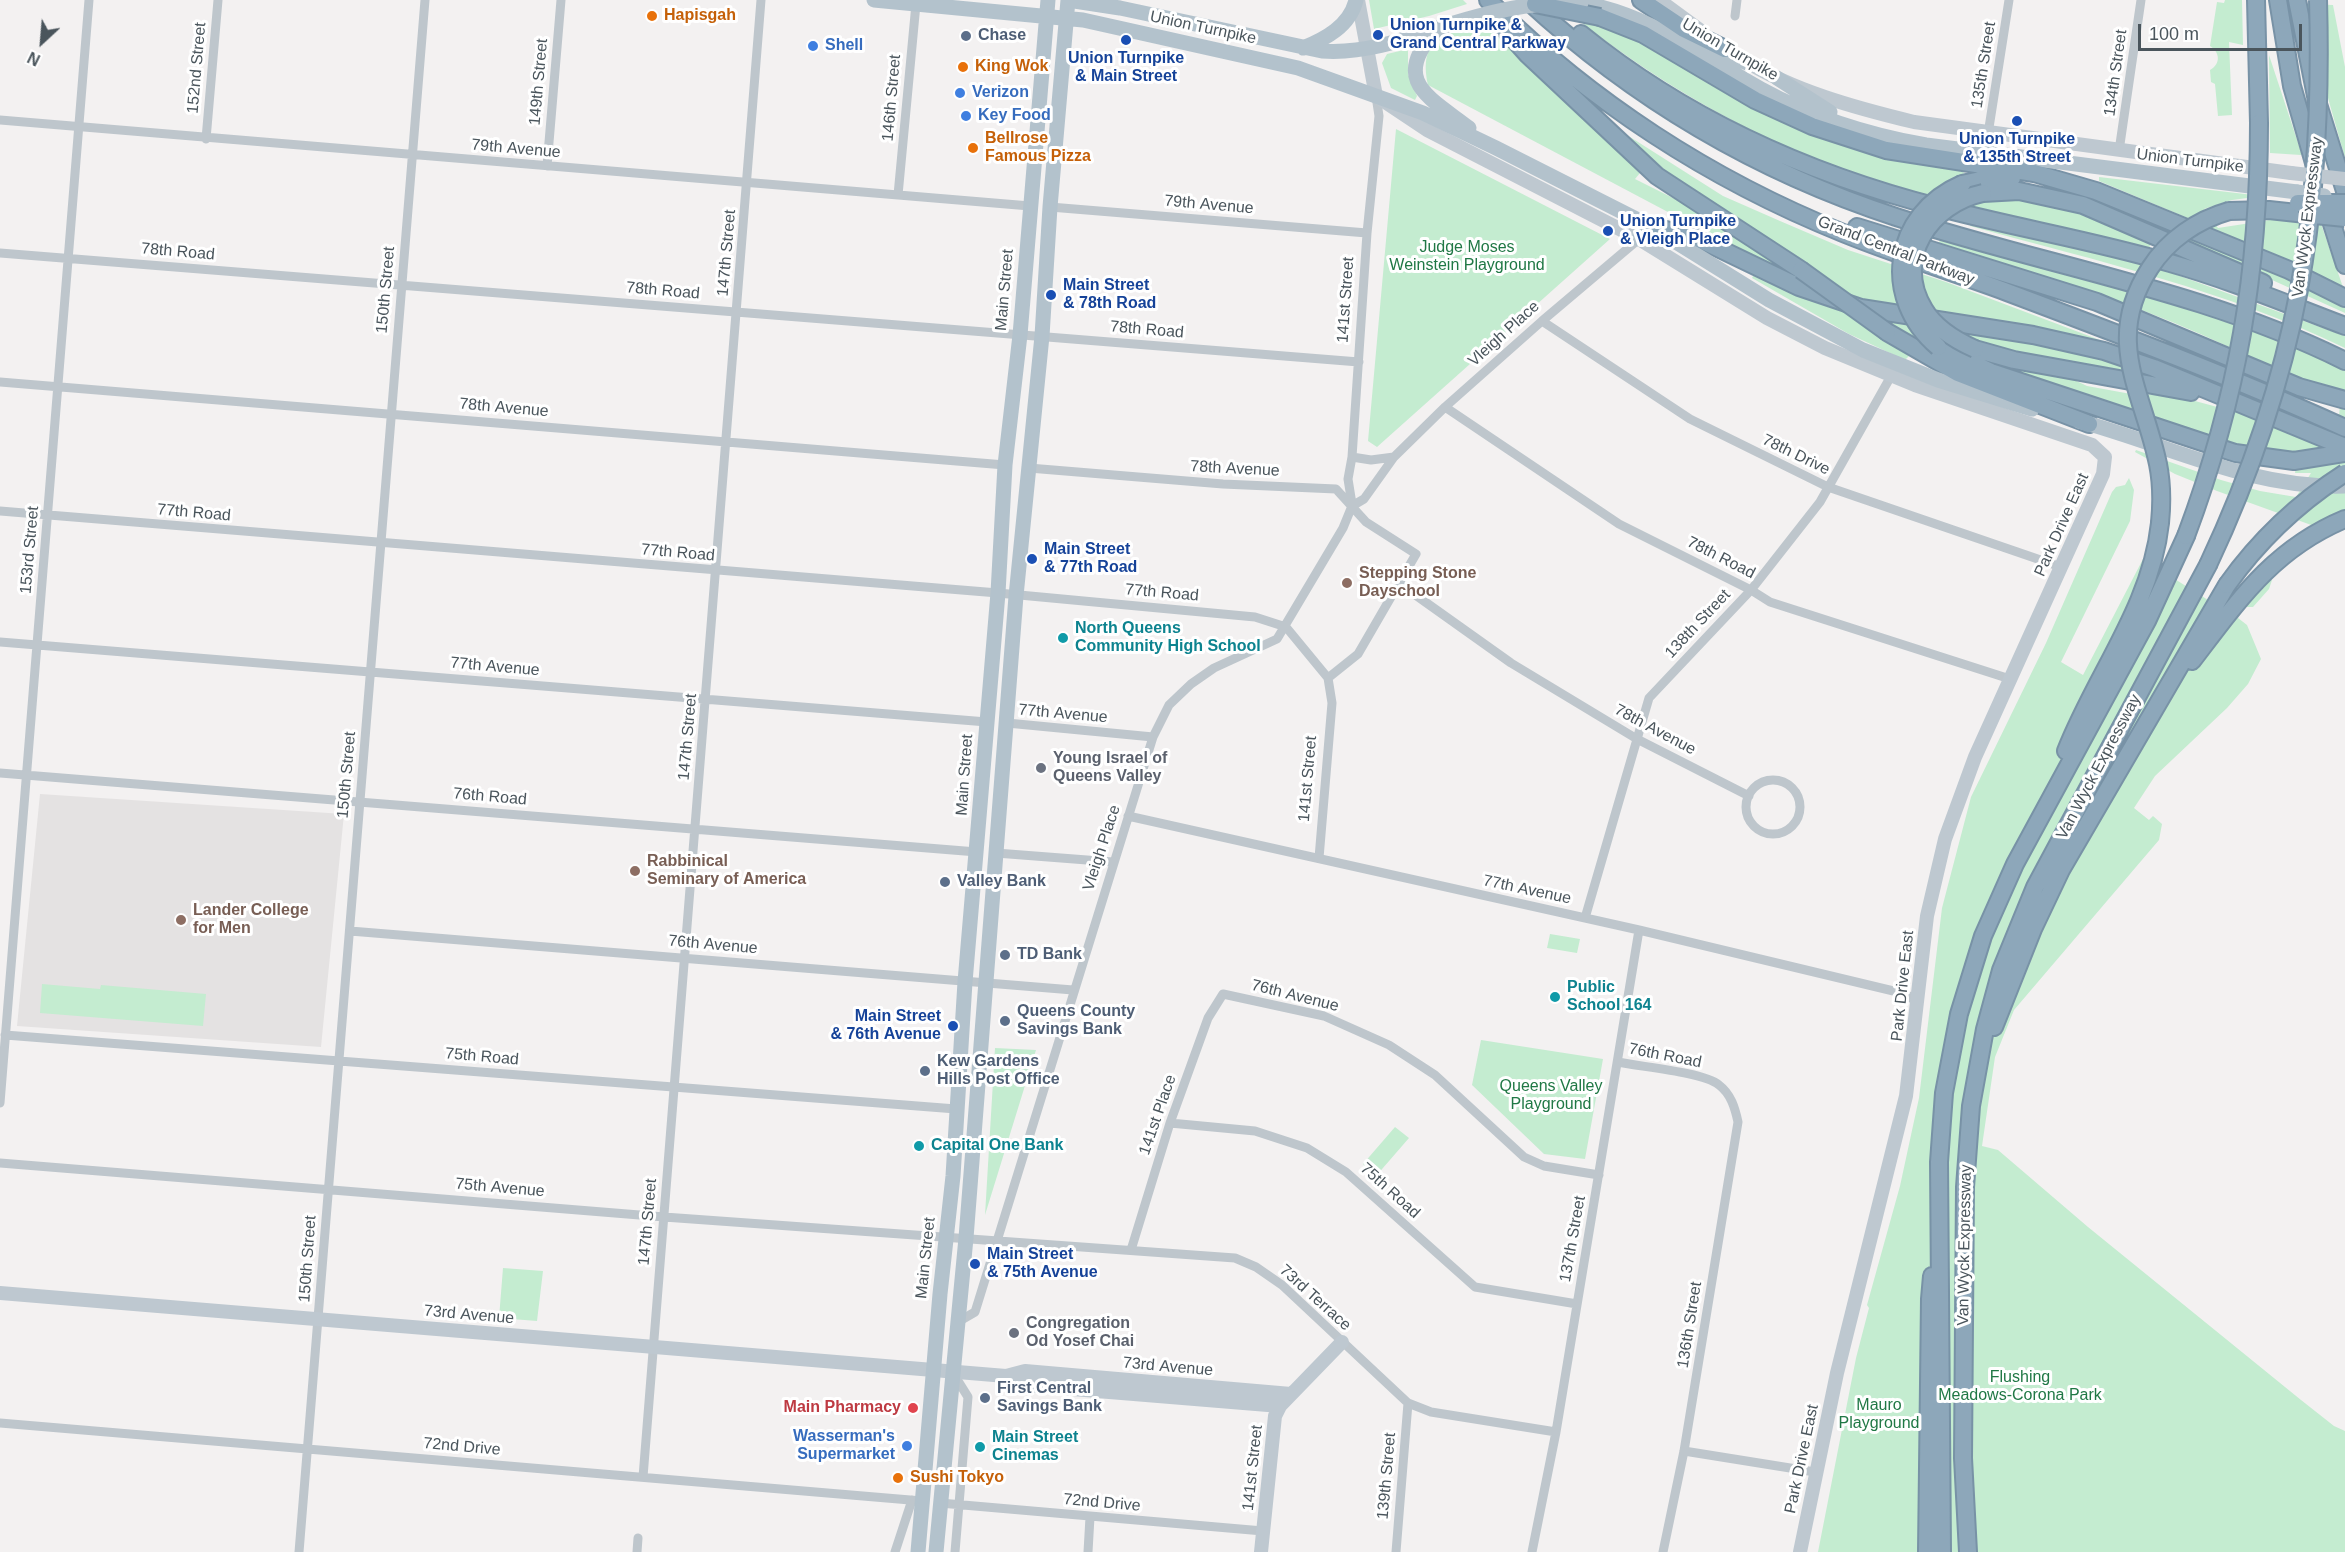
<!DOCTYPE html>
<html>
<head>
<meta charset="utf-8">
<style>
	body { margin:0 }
	#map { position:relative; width:2345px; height:1552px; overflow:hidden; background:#f3f1f1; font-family:Arial,sans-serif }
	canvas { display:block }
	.north { position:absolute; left:12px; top:12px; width:60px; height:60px; -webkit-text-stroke:4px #fff; paint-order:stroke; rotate:206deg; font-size:16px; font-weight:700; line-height:24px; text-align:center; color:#4a555c }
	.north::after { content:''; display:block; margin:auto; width:21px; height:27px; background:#4a555c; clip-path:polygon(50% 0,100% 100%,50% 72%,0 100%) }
	.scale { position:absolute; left:2138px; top:24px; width:164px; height:27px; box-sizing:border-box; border:3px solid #4a555c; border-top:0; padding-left:8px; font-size:18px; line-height:21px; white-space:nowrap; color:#4a555c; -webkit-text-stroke:4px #fff; paint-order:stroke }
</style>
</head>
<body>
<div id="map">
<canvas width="2345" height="1552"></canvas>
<div class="north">N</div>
<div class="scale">100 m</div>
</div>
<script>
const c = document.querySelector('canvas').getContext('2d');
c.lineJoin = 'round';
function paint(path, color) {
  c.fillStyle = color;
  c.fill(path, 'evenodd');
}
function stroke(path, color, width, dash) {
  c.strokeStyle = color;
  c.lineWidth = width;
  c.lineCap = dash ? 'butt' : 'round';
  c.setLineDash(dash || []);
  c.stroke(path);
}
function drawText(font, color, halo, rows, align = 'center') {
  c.font = font + ' Arial,sans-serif';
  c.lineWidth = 6;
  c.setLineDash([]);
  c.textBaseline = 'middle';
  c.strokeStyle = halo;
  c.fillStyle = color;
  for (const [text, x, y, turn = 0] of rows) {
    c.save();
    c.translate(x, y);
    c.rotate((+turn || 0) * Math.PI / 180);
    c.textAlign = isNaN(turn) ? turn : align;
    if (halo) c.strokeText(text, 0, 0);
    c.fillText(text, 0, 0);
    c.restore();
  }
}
const education = new Path2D(`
	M40,794L344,814L321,1047L17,1026Z`);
const green = new Path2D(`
	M1369,0H1463L1467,4L1429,16L1374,29Z
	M1554,0L1965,173L1955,177L2001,200L2018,198L2093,215L2152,242L2149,248C2069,230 1986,215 1906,192C1784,157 1651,83 1554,0Z
	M2225,0H2242L2243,45L2229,42L2232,115L2218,116L2215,84L2211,82L2210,70C2221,64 2220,52 2210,46L2217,2L2224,3Z
	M2307,4L2333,5L2345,67V158L2313,45Z
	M1483,22L1640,173L1635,179L1681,202L1758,249L1625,139L1627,135L1723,196L1780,221L1848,250L1946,282L2121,348L1874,305L1802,283L1428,85C1418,36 1445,36 1483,22Z
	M1408,49V74L1417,96L1415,100L1391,88L1382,63L1387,54Z
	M2269,55L2301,152V155L2270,153Z
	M1396,129L1610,239L1377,447L1368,441Z
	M2099,177L2262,196L2232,200L2204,209L2218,228L2283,218L2320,221L2344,290L2271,253L2099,181Z
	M1971,221L2147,264L2345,336V348C2226,290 2097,261 1970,226Z
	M2179,231L2225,249L2345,304V313L2175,236Z
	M1940,240C2077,277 2218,306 2345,371V524L2314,526L2217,491L2175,474L2135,452L2136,450L2221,480L2260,491L2296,497L2311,473H2295L2296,466L2275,453L2233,447L1988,362L2066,376L2087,386L2131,394L2173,395L2243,414L2327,447L2338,429L2341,391C2282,375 2229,345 2172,322C2096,291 2017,269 1938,245Z
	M1755,272L1826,306L1894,321L2064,347L2144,370L2143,376L1924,344L1879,334L1909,356L1905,360L1849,334L1752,278Z
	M2129,478L2134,490L2130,521L2061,662L2083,675L2143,559L2235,617L2269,577L2272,580L2269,589L2253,607H2245L2238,618L2247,625L2261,659L2248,684L2227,708L2155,776L2134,808L2149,820L2153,816L2162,824L2159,840L2014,1010L1995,1057L1982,1146L1998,1150L2088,1227L2301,1400L2334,1426L2345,1431V1552H1818L1856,1358L1869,1308L1867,1305L1900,1186L1919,1098L1942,908L1971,797L2046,643L2112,492L2116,487L2125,485Z
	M1550,934L1580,939L1577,953L1547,948Z
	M42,984L100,989L101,985L206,994L203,1026L40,1013Z
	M1481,1040L1603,1059L1585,1159L1544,1154L1472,1085Z
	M995,1048L1036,1050L985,1215Z
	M1395,1127L1409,1138L1376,1176L1363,1164Z
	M503,1268L543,1271L537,1321L499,1318Z`);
const street = new Path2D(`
	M1735,16L1737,0
	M0,120L1030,206
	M1988,134L2009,0
	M206,139L218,0
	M2119,151L2141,0
	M547,166L561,0
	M898,195L916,4
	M1050,207L1367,233
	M0,253L1359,362
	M1542,321L1690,419L1828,487L2061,567
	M0,382L1005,465
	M1445,407L1619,524L1751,590L1770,602L2010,679
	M1352,457L1371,460L1394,457
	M1029,468L1223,484L1336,489L1366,522L1416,554L1358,654L1328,678
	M1352,504L1348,479L1352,457L1367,233L1379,116L1376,96
	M0,511L998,593L1255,617L1286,627L1328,678
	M1400,584L1511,663L1637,739L1749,796
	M0,642L987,722
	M1007,723L1153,737
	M0,773L977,852
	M1746 807a27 27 0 1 1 54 0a27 27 0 1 1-54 0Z
	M1128,816L1639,930L1906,994L1915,1001
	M996,853L1113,862
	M1319,858L1332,703L1328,678
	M1585,918L1649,698L1751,590L1820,502L1891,376
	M350,931L1073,990
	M5,1035L956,1109
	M1618,1062C1641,1067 1703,1072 1719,1085C1731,1094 1735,1108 1738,1122L1684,1451L1663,1552
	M0,1103L89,0
	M1170,1123L1255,1131L1307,1148L1346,1172L1475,1287L1577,1304
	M0,1163L664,1217L1235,1258L1256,1267L1282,1285L1408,1403L1431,1412L1556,1432
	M1131,1250L1170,1123L1208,1018L1223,994L1324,1016L1389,1045L1435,1075L1524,1157L1544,1166L1599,1175
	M956,1323L975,1312L1153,737L1169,705L1191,684L1214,668L1277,639L1343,528L1352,506L1364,499L1394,457L1445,407L1542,321L1639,239
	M953,1373L968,1397L955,1552
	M0,1423L922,1501
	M1684,1451L1815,1472
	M643,1477L761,0
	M940,1503L1263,1531
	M299,1552L425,0
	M637,1552L638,1538
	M895,1552L912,1500
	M1088,1552L1090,1517
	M1396,1552L1408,1403
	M1532,1552L1556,1432L1639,930`);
const secondary = new Path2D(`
	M1358,0L1376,96L1427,130L1639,239L1767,318L1825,348L1915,385L2092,445L2105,457L2103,474L1975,757L1945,839L1927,916L1906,1096L1837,1373L1800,1552
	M1659,0L1701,31
	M1742,59C1793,91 1856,108 1914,122L2291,173
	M0,1293L1006,1376L1025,1371L1291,1394
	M1006,1376L1024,1385L1280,1406
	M1261,1552L1275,1416L1280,1406L1342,1342`);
const primary = new Path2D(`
	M874,0L1083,20L1298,68L1423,113L1496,148L1650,226L1769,300L1863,350L1938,380L2032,409
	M1068,0L1120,8L1322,51C1362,54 1400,41 1438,28
	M1581,3C1648,13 1703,57 1761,89C1812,117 1869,135 1926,145L2297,192
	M1436,30C1390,81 1429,97 1469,128
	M1303,48C1325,39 1350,26 1356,0
	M1713,48L1749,64
	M1777,78L1830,112
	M1639,239L1650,226
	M2079,421C2168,445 2251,489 2345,486
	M918,1552L940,1294L953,1176L965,982L998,593L1005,465L1020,335L1048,0
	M936,1552L966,1238L1016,596L1042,336L1050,207L1068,0`);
const highway = new Path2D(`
	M1488,0C1589,101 1711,180 1843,233C1897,255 1953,272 2007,292C2121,335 2235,378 2345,428
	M1527,0C1634,99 1758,172 1896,217C2046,266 2202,290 2345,361
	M1641,0L1684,29L1725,49
	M2256,0L2259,123
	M2278,0L2292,86L2314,163
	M2297,0L2317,101L2345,191
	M1494,17L1528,55L1657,176L1801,270
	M1600,17L1643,34L1755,100L1812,126L1886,150L2034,173L2096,191L2289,270L2345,298
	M1581,34C1686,119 1811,175 1941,208C2017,228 2095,241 2170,263C2230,280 2287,304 2345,326
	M1962,184L1985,179L2012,178
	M1983,193L2019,191L2083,205L2263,283
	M2326,205L2345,265
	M2229,211L2269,210L2315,215
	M1650,226L1697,238L1799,287L1861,308L2033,335L2104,351L2154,368L2345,447
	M1857,227L2097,302L2299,387L2345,400
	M1887,332L1958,373L2089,424
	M1938,347L1991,372L2235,453L2294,461L2345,453
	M1975,349L2014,360L2191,392
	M2192,661C2238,601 2273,549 2345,519
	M2066,751C2096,674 2151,607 2160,523
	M1994,1027L2033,929L2061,870L2227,585
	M1927,1552L1930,1299L1932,1276
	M1942,1552L1939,1162L1944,1093L1959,1014L1983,936L2015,864L2147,621L2186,536
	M1968,1552L1963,1458L1965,1187L1971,1106L1985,1029L2001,970L2035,887L2208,565`);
const secondaryBridge = new Path2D(`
	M2291,173L2345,179`);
const primaryBridge = new Path2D(`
	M1438,28C1485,13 1530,1 1581,3
	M2297,192L2324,196`);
const highwayBridge = new Path2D(`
	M1535,4L1600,17
	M2298,203H2345
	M2315,215L2345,218
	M1801,270L1887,332
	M1938,347C1880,298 1892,214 1962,184
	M1975,349C1955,340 1935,328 1924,309C1893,258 1931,204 1983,193
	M2160,523C2162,503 2162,484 2158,464C2143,392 2103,340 2150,268C2168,240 2197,220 2229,211
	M2186,536C2238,397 2259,272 2259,123
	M2208,565C2298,374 2324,210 2318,0
	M2227,585C2259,540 2298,503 2345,473`);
const markers = [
	[652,16,6,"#e8710a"],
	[1378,35,6,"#1a4fb4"],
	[966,36,6,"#5c6f8a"],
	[1126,40,6,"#1a4fb4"],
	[813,46,6,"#3f7fe0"],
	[963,67,6,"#e8710a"],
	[960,93,6,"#3f7fe0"],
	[966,116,6,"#3f7fe0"],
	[2017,121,6,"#1a4fb4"],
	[973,148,6,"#e8710a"],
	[1608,231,6,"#1a4fb4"],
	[1051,295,6,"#1a4fb4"],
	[1032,559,6,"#1a4fb4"],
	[1347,583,6,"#8d6e63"],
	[1063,638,6,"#0f9aa8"],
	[1041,768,6,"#6b7280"],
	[635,871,6,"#8d6e63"],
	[945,882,6,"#5c6f8a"],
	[181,920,6,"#8d6e63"],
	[1005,955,6,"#5c6f8a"],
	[1555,997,6,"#0f9aa8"],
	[1005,1021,6,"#5c6f8a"],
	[953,1026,6,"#1a4fb4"],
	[925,1071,6,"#5c6f8a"],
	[919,1146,6,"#0f9aa8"],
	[975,1264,6,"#1a4fb4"],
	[1014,1333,6,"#6b7280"],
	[985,1398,6,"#5c6f8a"],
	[913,1408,6,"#e0444e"],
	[907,1446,6,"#3f7fe0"],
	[980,1447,6,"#0f9aa8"],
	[898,1478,6,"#e8710a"]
];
const foodNames = [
	["Hapisgah",664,16],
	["King Wok",975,67],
	["Bellrose",985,139],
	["Famous Pizza",985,157],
	["Sushi Tokyo",910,1478]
];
const transitNames = [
	["Union Turnpike &",1390,26],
	["Grand Central Parkway",1390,44],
	["Union Turnpike",1126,59,"center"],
	["& Main Street",1126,77,"center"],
	["Union Turnpike",2017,140,"center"],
	["& 135th Street",2017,158,"center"],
	["Union Turnpike",1620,222],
	["& Vleigh Place",1620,240],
	["Main Street",1063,286],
	["& 78th Road",1063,304],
	["Main Street",1044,550],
	["& 77th Road",1044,568],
	["Main Street",941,1017,"right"],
	["& 76th Avenue",941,1035,"right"],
	["Main Street",987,1255],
	["& 75th Avenue",987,1273]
];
const streetNames = [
	["Union Turnpike",1203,28,12],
	["Union Turnpike",1730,50,30],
	["135th Street",1984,65,-81],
	["152nd Street",197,68,-85],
	["134th Street",2116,73,-82],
	["149th Street",539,82,-85],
	["146th Street",892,98,-85],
	["79th Avenue",516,149,5],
	["Union Turnpike",2190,161,7],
	["79th Avenue",1209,205,5],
	["Van Wyck Expressway",2308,217,-83],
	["Grand Central Parkway",1896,251,21],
	["78th Road",178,252,5],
	["147th Street",727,253,-85],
	["150th Street",386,290,-85],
	["Main Street",1005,290,-85],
	["78th Road",663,291,5],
	["141st Street",1346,300,-86],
	["78th Road",1147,330,5],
	["Vleigh Place",1504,334,-42],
	["78th Avenue",504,408,5],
	["78th Drive",1796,455,26],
	["78th Avenue",1235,469,3],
	["77th Road",194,513,5],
	["Park Drive East",2062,525,-66],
	["153rd Street",30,550,-85],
	["77th Road",678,553,5],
	["78th Road",1721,558,27],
	["77th Road",1162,593,5],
	["138th Street",1698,624,-47],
	["77th Avenue",495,667,5],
	["77th Avenue",1063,714,5],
	["78th Avenue",1655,730,28],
	["147th Street",688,737,-85],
	["Van Wyck Expressway",2099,767,-62],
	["150th Street",347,775,-85],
	["Main Street",965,775,-86],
	["141st Street",1308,779,-85],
	["76th Road",490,797,5],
	["Vleigh Place",1102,848,-72],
	["77th Avenue",1527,890,12],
	["76th Avenue",713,945,5],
	["Park Drive East",1903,986,-84],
	["76th Avenue",1295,996,14],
	["76th Road",1665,1056,11],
	["75th Road",482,1057,5],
	["141st Place",1158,1115,-71],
	["75th Avenue",500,1188,5],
	["75th Road",1390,1191,42],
	["147th Street",648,1222,-85],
	["137th Street",1573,1239,-80],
	["Van Wyck Expressway",1965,1245,-89],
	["Main Street",926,1258,-84],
	["150th Street",308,1259,-86],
	["73rd Terrace",1315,1298,42],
	["73rd Avenue",469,1315,5],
	["136th Street",1690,1325,-81],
	["73rd Avenue",1168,1367,5],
	["72nd Drive",462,1447,5],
	["Park Drive East",1802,1459,-78],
	["141st Street",1253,1468,-84],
	["139th Street",1387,1476,-85],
	["72nd Drive",1102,1503,5]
];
const serviceNames = [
	["Chase",978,36],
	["Valley Bank",957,882],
	["TD Bank",1017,955],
	["Queens County",1017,1012],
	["Savings Bank",1017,1030],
	["Kew Gardens",937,1062],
	["Hills Post Office",937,1080],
	["First Central",997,1389],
	["Savings Bank",997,1407]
];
const shopNames = [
	["Shell",825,46],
	["Verizon",972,93],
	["Key Food",978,116],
	["Wasserman's",895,1437,"right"],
	["Supermarket",895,1455,"right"]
];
const parkNames = [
	["Judge Moses",1467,248],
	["Weinstein Playground",1467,266],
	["Queens Valley",1551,1087],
	["Playground",1551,1105],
	["Flushing",2020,1378],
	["Meadows-Corona Park",2020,1396],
	["Mauro",1879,1406],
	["Playground",1879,1424]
];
const educationNames = [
	["Stepping Stone",1359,574],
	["Dayschool",1359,592],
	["Rabbinical",647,862],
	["Seminary of America",647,880],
	["Lander College",193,911],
	["for Men",193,929]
];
const cultureNames = [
	["North Queens",1075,629],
	["Community High School",1075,647],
	["Public",1567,988],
	["School 164",1567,1006],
	["Capital One Bank",931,1146],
	["Main Street",992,1438],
	["Cinemas",992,1456]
];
const worshipNames = [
	["Young Israel of",1053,759],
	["Queens Valley",1053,777],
	["Congregation",1026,1324],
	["Od Yosef Chai",1026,1342]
];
const healthNames = [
	["Main Pharmacy",901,1408]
];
paint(education, '#e4e2e2');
paint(green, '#c4ecd0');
stroke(highway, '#7892a6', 20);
stroke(street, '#bec6cc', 9);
stroke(secondary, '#bec8d0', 14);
stroke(primary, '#b3c2cc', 15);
stroke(highway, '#8da7ba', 16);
stroke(highwayBridge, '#7892a6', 20, []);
stroke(secondaryBridge, '#bec8d0', 14);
stroke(primaryBridge, '#b3c2cc', 15);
stroke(highwayBridge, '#8da7ba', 16);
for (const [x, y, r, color] of markers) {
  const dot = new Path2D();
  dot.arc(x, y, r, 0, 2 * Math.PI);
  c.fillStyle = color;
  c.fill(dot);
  stroke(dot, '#fff', 2);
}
drawText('bold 16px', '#c56008', '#fff', foodNames, 'left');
drawText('bold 16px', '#164399', '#fff', transitNames, 'left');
drawText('16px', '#4a555c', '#fff', streetNames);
drawText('bold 16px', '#4e5e75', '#fff', serviceNames, 'left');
drawText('bold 16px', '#366cbe', '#fff', shopNames, 'left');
drawText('16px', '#207845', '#fff', parkNames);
drawText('bold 16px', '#785e54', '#fff', educationNames, 'left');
drawText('bold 16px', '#0d838f', '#fff', cultureNames, 'left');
drawText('bold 16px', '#5b616d', '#fff', worshipNames, 'left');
drawText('bold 16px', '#be3a42', '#fff', healthNames, 'right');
</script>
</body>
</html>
